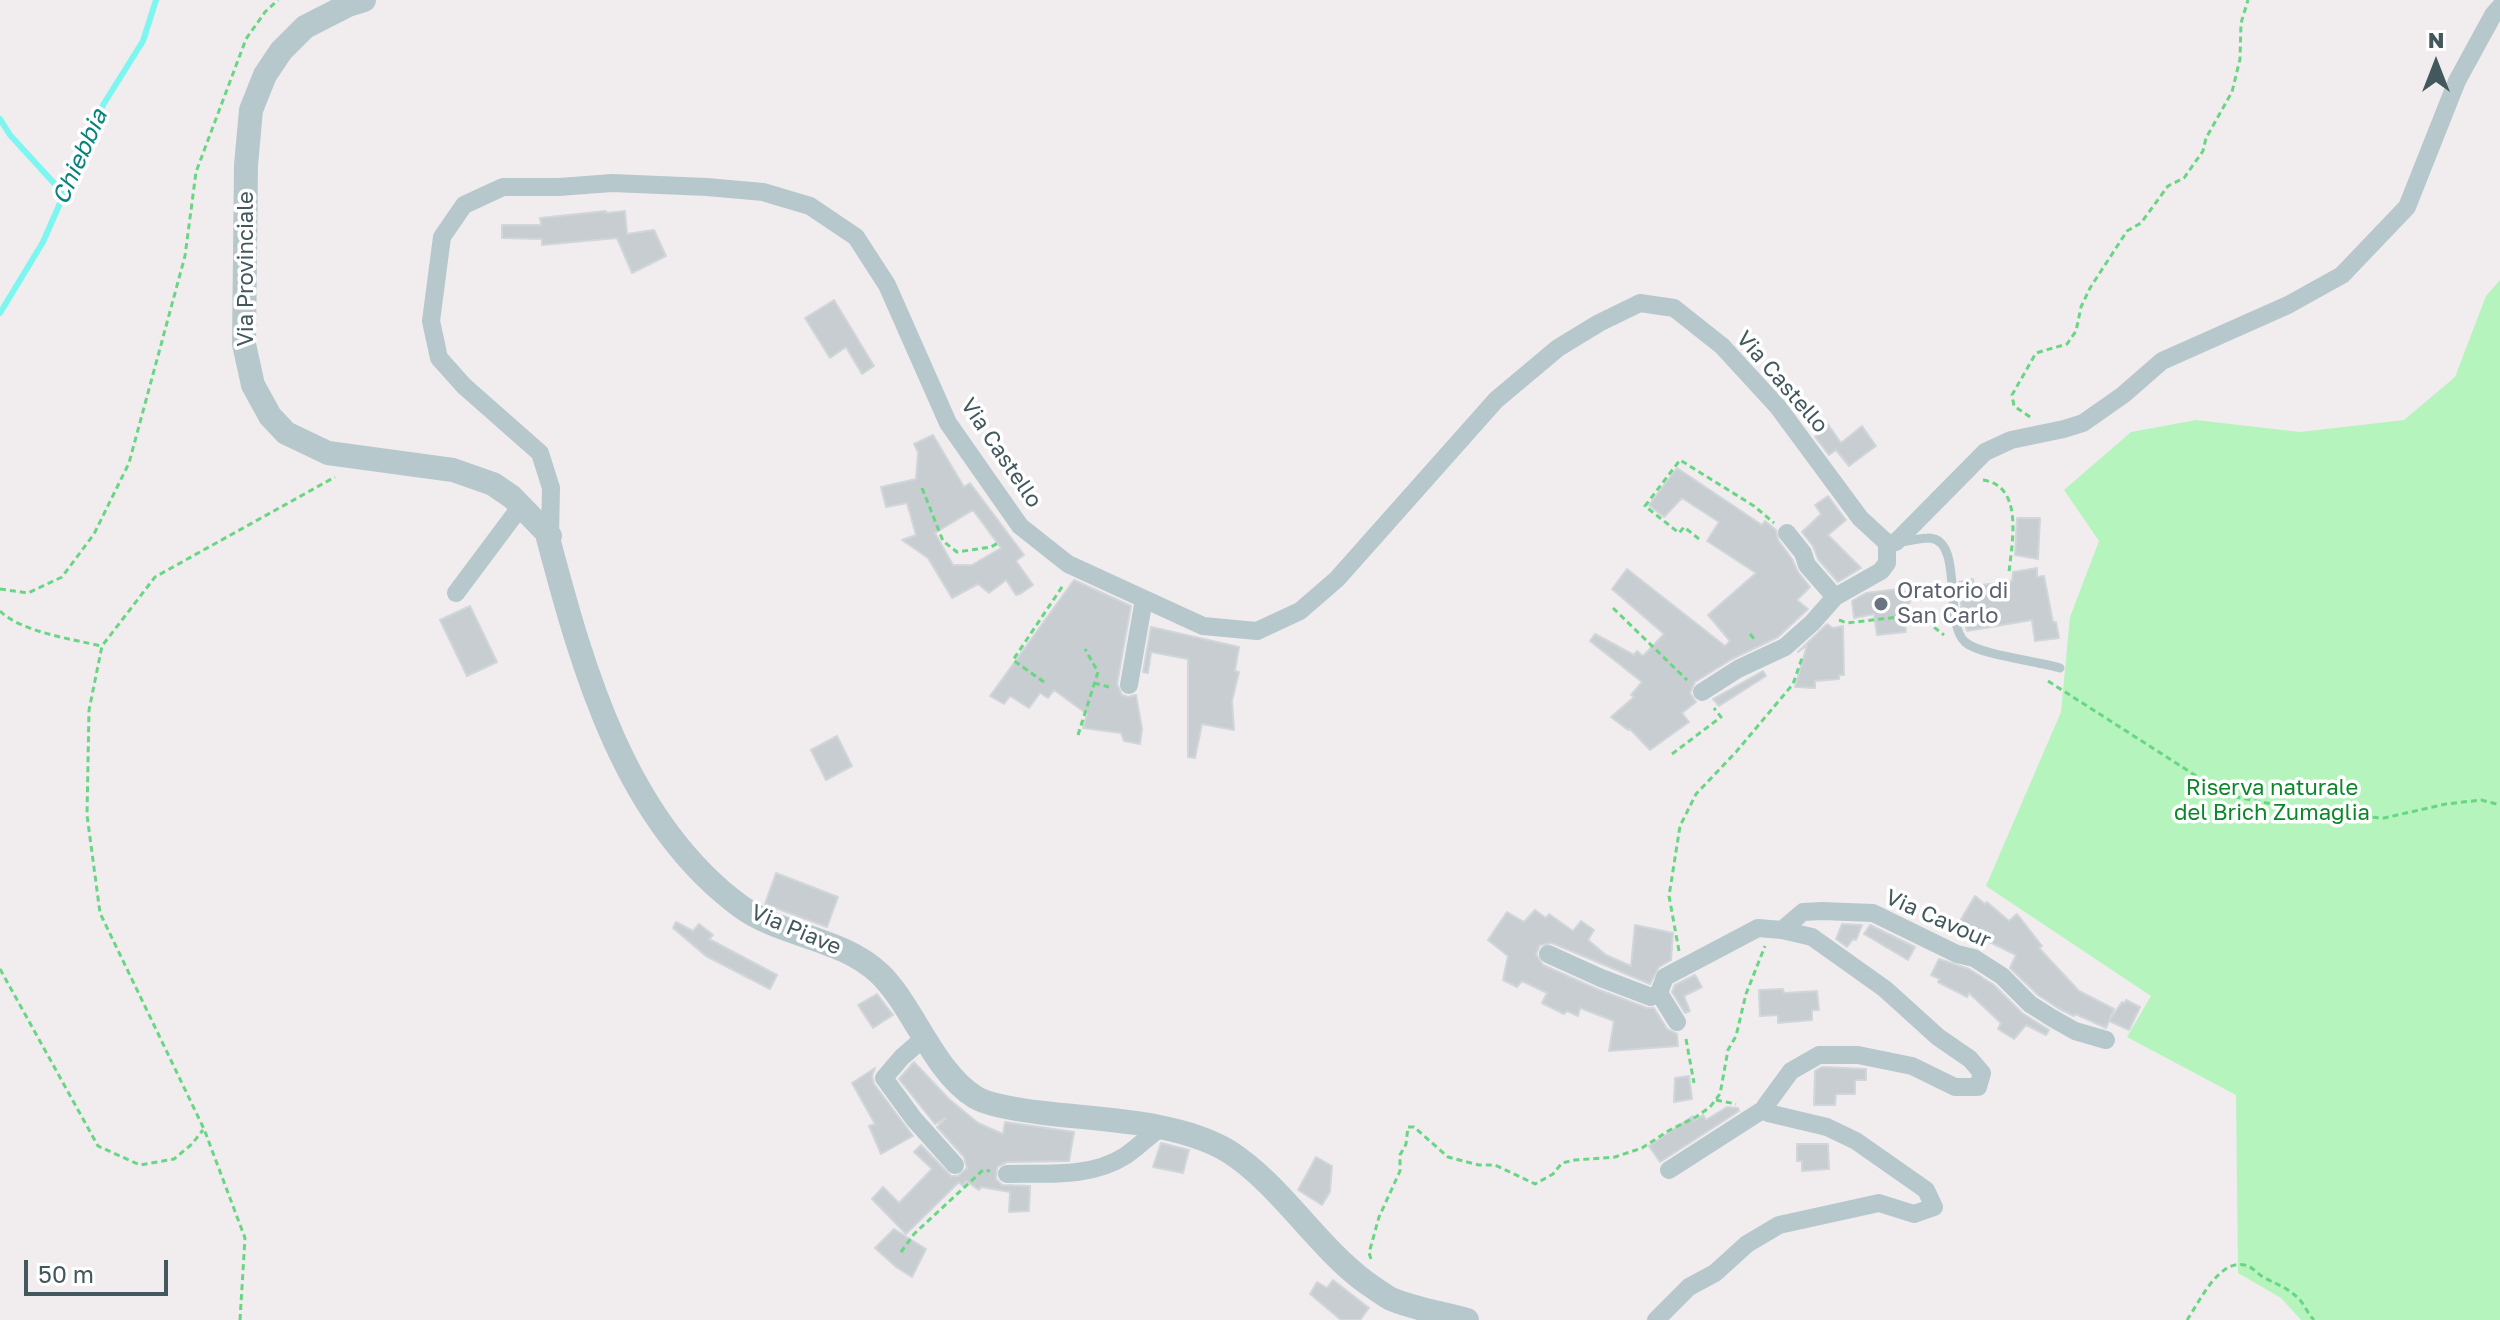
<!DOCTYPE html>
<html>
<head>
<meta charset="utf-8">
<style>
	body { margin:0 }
	#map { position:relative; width:2500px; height:1320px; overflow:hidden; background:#f1edee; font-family:"Golos Text",sans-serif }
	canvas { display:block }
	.north { position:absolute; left:2396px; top:24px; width:80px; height:80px; -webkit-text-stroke:6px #fff; paint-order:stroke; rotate:0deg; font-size:22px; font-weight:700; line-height:32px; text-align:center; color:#43585d }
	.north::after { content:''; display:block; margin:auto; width:28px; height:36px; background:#43585d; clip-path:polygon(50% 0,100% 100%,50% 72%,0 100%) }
	.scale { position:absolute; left:24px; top:1260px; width:144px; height:36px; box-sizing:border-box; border:4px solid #43585d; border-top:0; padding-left:10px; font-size:24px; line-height:28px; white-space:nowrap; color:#43585d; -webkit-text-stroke:6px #fff; paint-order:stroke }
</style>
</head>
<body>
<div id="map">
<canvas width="2500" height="1320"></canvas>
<div class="north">N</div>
<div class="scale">50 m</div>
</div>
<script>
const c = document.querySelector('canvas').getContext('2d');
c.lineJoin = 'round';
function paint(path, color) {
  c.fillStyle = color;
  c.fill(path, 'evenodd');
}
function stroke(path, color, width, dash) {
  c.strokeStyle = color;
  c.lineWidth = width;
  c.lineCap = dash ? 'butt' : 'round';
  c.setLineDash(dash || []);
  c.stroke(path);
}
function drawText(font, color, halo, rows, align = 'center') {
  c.font = font + ' "Golos Text",sans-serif';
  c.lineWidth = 7;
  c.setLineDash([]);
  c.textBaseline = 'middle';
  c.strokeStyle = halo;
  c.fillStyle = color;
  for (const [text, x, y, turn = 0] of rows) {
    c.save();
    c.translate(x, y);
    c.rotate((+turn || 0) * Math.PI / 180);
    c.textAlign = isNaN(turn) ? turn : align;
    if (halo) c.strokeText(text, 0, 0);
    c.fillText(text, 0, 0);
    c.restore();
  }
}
const green = new Path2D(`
	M2500,280V1320H2301L2281,1298L2238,1273L2236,1095L2127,1037L2151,996L1986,886L2061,712L2070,617L2099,541L2064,490L2131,432L2196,420L2300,432L2404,420L2455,377L2486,296Z`);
const stream = new Path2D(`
	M0,119L10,135L64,194
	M0,313L43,242L103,105L143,41L156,0`);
const building = new Path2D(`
	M606,211V213L625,211L627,234L654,230L666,256L632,273L617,238L542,245V239L502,238V225H541L540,218Z
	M834,300L874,366L862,374L846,347L830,358L805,318Z
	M1827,423L1841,443L1862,426L1876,446L1849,466L1836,450L1829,455L1815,437Z
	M933,435L964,487L970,483L1024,555L1016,561L1033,585L1020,594L1016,595L1006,580L989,593L978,584L952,598L928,558L902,540L916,535L907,503L886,507L881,487L916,479L918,452L914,444ZM973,510L1001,548L972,565H953L935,533Z
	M1677,468L1762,525L1765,521L1776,530L1778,540L1792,559L1798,572L1810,587L1797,600L1808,609L1778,637L1732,659L1695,682L1690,693L1696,702L1682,713L1689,722L1650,750L1630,729L1628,730L1611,717L1634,697L1631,695L1642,682L1590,641L1595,634L1634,655L1637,651L1643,656L1664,634L1612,589L1627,569L1725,646L1730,641L1708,615L1756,573L1707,541L1719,522L1682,498L1664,517L1649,505Z
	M1828,496L1846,520L1828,535L1861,568L1838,582L1818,559L1813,546L1802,532L1821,514L1815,505Z
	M2017,518H2040L2038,559L2015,555Z
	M2037,568V577L2044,576L2053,622H2056L2059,638L2035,641L2032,620L1967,631L1962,616L1959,582L1973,579L1974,586L2012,581L2013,572Z
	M1074,580L1131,606L1117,684L1122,695L1128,697L1136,695L1142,729L1140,744L1124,741L1121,733L1083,728L1087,714L1054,690L1048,698L1040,693L1029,708L1010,696L1004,704L990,696Z
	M1899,589L1910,595V602L1904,611L1906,632L1877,635L1874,614L1854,618L1852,601L1866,593Z
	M470,606L497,662L467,676L440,620Z
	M1827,624L1833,628L1843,626L1844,675H1839V679L1815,681V688L1795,687L1807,645L1798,652Z
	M1151,627L1239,647L1235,671L1239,672L1232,701L1234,730L1202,724L1195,758L1188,757V659L1151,652L1148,673L1143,672Z
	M1763,671L1766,676L1719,706L1713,699Z
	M837,736L852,766L826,780L811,750Z
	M776,873L838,897L827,927L765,904Z
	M1975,896L1985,904L1987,902L2009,921L2017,914L2042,946L2039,948L2079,991L2114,1009L2109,1021L2122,1002L2125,1003L2126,1000L2140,1007L2129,1030L2109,1021L2106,1028L2102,1026L2075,1014L2074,1016L2058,1008L2038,995L2010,968L2016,955L1957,926Z
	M1535,910L1546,918L1549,914L1573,931L1581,921L1594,930L1588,940L1606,955L1631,966L1635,925L1673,933L1671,960L1659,967L1650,984L1552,943L1540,945L1536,954L1543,965L1597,989L1647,1008H1654L1667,1029L1677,1034L1678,1046L1609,1051L1614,1021L1580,1008L1578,1016L1567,1011L1564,1014L1542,1003L1547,993L1522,981L1517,987L1503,980L1508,956L1488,940L1507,912L1524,922Z
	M676,922L693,931L699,924L713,935L709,939L777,975L770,989L706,956L673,928Z
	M1842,924L1862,925L1856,940L1853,939L1847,947L1836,939Z
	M1870,925L1915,947L1908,960L1864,934Z
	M1939,959L1969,969L1994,985L2022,1013L2049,1030L2046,1035L2026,1025L2014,1039L1998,1029L2001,1023L1969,993L1967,997L1938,982L1940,979L1931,975Z
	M1695,975L1702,987L1684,996L1690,1011L1685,1013L1672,992L1675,985Z
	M1783,989L1784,993L1817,991L1819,1010H1812V1020L1778,1023V1015L1760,1016L1759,990Z
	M877,994L893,1015L873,1028L858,1005Z
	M914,1062L949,1099L978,1123L1003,1134L1005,1122L1074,1132L1069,1161L1007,1162L997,1167L996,1179L1002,1185L1030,1186L1029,1211L1009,1212L1010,1192L981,1187L979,1190L966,1181L963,1186L959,1182L906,1234L872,1199L883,1187L899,1203L932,1169L914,1152L921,1145L951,1176H958L967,1168L964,1157L937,1127L946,1118L935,1124L899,1079Z
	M1822,1067L1866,1069V1080H1855V1094H1836L1835,1105H1814L1815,1071Z
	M875,1068L872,1076L874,1084L913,1136L881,1154L869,1126L875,1124L852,1083Z
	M1689,1076L1692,1099L1674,1102L1675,1078Z
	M1727,1107L1738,1108L1739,1111L1660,1162L1649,1146L1693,1116L1694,1121L1703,1115L1706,1120Z
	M1161,1143L1189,1150L1183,1173L1153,1167Z
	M1797,1144H1828L1829,1169L1802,1171V1161H1797Z
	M1316,1157L1332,1166L1330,1192L1322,1205L1298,1190Z
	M894,1229L926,1249L912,1277L896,1267L875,1248Z
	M1333,1280L1369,1308L1360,1320H1341L1310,1294L1317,1282L1327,1288Z`);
const path = new Path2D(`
	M2030,417L2014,406L2012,395L2036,353L2067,344L2076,331L2081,307L2090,288L2127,231L2141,223L2168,186L2184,178L2203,151L2206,138L2232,92L2240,59L2241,23L2248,0
	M1983,480C2024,486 2012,542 2009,572
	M922,488L943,541L957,552L991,547L998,543
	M1699,539L1684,527L1679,533L1645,506L1680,460L1754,506L1774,523
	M0,589L28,593L62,577L94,534L129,463L185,256L196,172L246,39L265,12L278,0
	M1613,608L1687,680
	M0,611C21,632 72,639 101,646
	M1839,620L1847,623L1915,615L1921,617L1944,635
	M1750,634L1755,640
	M2048,681L2226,795L2323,814L2384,818L2446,804L2481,800L2500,805
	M1044,682L1013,660L1064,584
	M1094,683L1109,687
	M1078,735L1098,672L1085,649
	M1672,754L1721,717L1714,708
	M1679,951L1669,896L1680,826L1696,794L1736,752L1793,684L1802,658
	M0,969L98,1146L140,1165L174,1159L192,1144L203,1130
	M1686,1039L1694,1083
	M1716,1100L1736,1104
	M901,1252L914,1234L983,1170L990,1171
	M1371,1259L1369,1253L1379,1217L1400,1171V1155L1406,1144L1408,1127H1414L1448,1157L1479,1165H1495L1535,1184L1553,1174L1562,1163L1575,1160L1615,1157L1642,1148L1668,1131L1696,1117L1710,1107L1720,1094L1728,1050L1736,1036L1746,994L1765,946
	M240,1320L245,1238L204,1129L100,913L87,815L89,710L102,646L155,577L335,477
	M2187,1320C2199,1303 2220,1255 2248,1266C2253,1268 2258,1274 2263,1277C2276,1284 2289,1288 2300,1300C2305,1306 2308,1314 2314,1320`);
const service = new Path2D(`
	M1899,542C1909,541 1920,538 1930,538C1964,541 1943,622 1965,642C1980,655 2037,661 2060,668`);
const minor = new Path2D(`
	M1787,533L1803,553L1807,565L1835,597
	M550,536L551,488L540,453L464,386L439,358L431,321L442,237L464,205L503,187H559L612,183L707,187L763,192L810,206L856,237L887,285L948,423L1020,526L1068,564L1203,626L1257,631L1300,611L1337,579L1496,400L1558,348L1599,323L1640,303L1674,308L1722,346L1778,407L1860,518L1887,543L1896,542L1985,452L2011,440L2064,429L2083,423L2123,395L2162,361L2288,305L2342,275L2407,207L2457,81L2493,15L2500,7
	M456,593L521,506
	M1129,685L1144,599
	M1702,692L1738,669L1785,647L1812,623L1835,597L1881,571L1887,563V543
	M1782,930L1803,912L1822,911L1873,913L1957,954L1974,958L2002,976L2030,1004L2052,1018L2075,1031L2106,1040
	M1548,954L1601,978L1651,997L1659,993
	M1659,993L1677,1022
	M924,1038L902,1057L884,1078L914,1119L955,1165
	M1669,1170L1764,1109
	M1007,1174C1045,1173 1091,1178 1125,1156C1137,1148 1148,1137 1160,1128
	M1656,1320L1689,1287L1715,1273L1747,1244L1779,1225L1879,1203L1914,1214L1934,1207L1926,1190L1856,1141L1827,1127L1768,1113L1764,1109L1766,1105L1791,1071L1819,1055H1858L1912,1066L1955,1087H1978L1982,1073L1970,1059L1938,1037L1885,989L1812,937L1782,930L1758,928L1665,977L1659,993`);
const tertiary = new Path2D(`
	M364,0L348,5L305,27L281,51L265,75L251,110L246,165L244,344L253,385L270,416L286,433L328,453L453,470L493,484L512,497L550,536L548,538C583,670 625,821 740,906C782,937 841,937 880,974C913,1006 934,1072 975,1097C989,1106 1027,1111 1044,1113C1101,1120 1178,1121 1228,1151C1279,1183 1315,1244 1364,1281C1373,1287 1382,1294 1391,1299C1415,1309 1442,1313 1467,1320`);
const markers = [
	[1881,604,8,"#6b7280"]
];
const streetNames = [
	["Via Provinciale",246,269,-90],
	["Via Castello",1782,382,49],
	["Via Castello",1001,453,56],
	["Via Cavour",1938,919,24],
	["Via Piave",796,930,23]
];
const worshipNames = [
	["Oratorio di",1897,591],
	["San Carlo",1897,616]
];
const parkNames = [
	["Riserva naturale",2272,788],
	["del Brich Zumaglia",2272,813]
];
const waterNames = [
	["Chiebbia",80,157,-66]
];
paint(green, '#b5f4bd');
stroke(stream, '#7df6f0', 6);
paint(building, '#c7cdd1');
stroke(building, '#d0d6da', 2);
stroke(path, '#69d684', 3, [6, 4]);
stroke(service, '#b7c8cd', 9);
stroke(minor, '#b7c8cd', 18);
stroke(tertiary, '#b7c8cd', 24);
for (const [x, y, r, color] of markers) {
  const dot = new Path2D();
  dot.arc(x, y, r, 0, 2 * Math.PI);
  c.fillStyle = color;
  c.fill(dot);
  stroke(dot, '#fff', 3);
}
drawText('22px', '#43585d', '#fff', streetNames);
drawText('22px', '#5b616d', '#fff', worshipNames, 'left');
drawText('22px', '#0b8729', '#fff', parkNames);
drawText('italic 24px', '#05837c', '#fff', waterNames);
</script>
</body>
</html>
